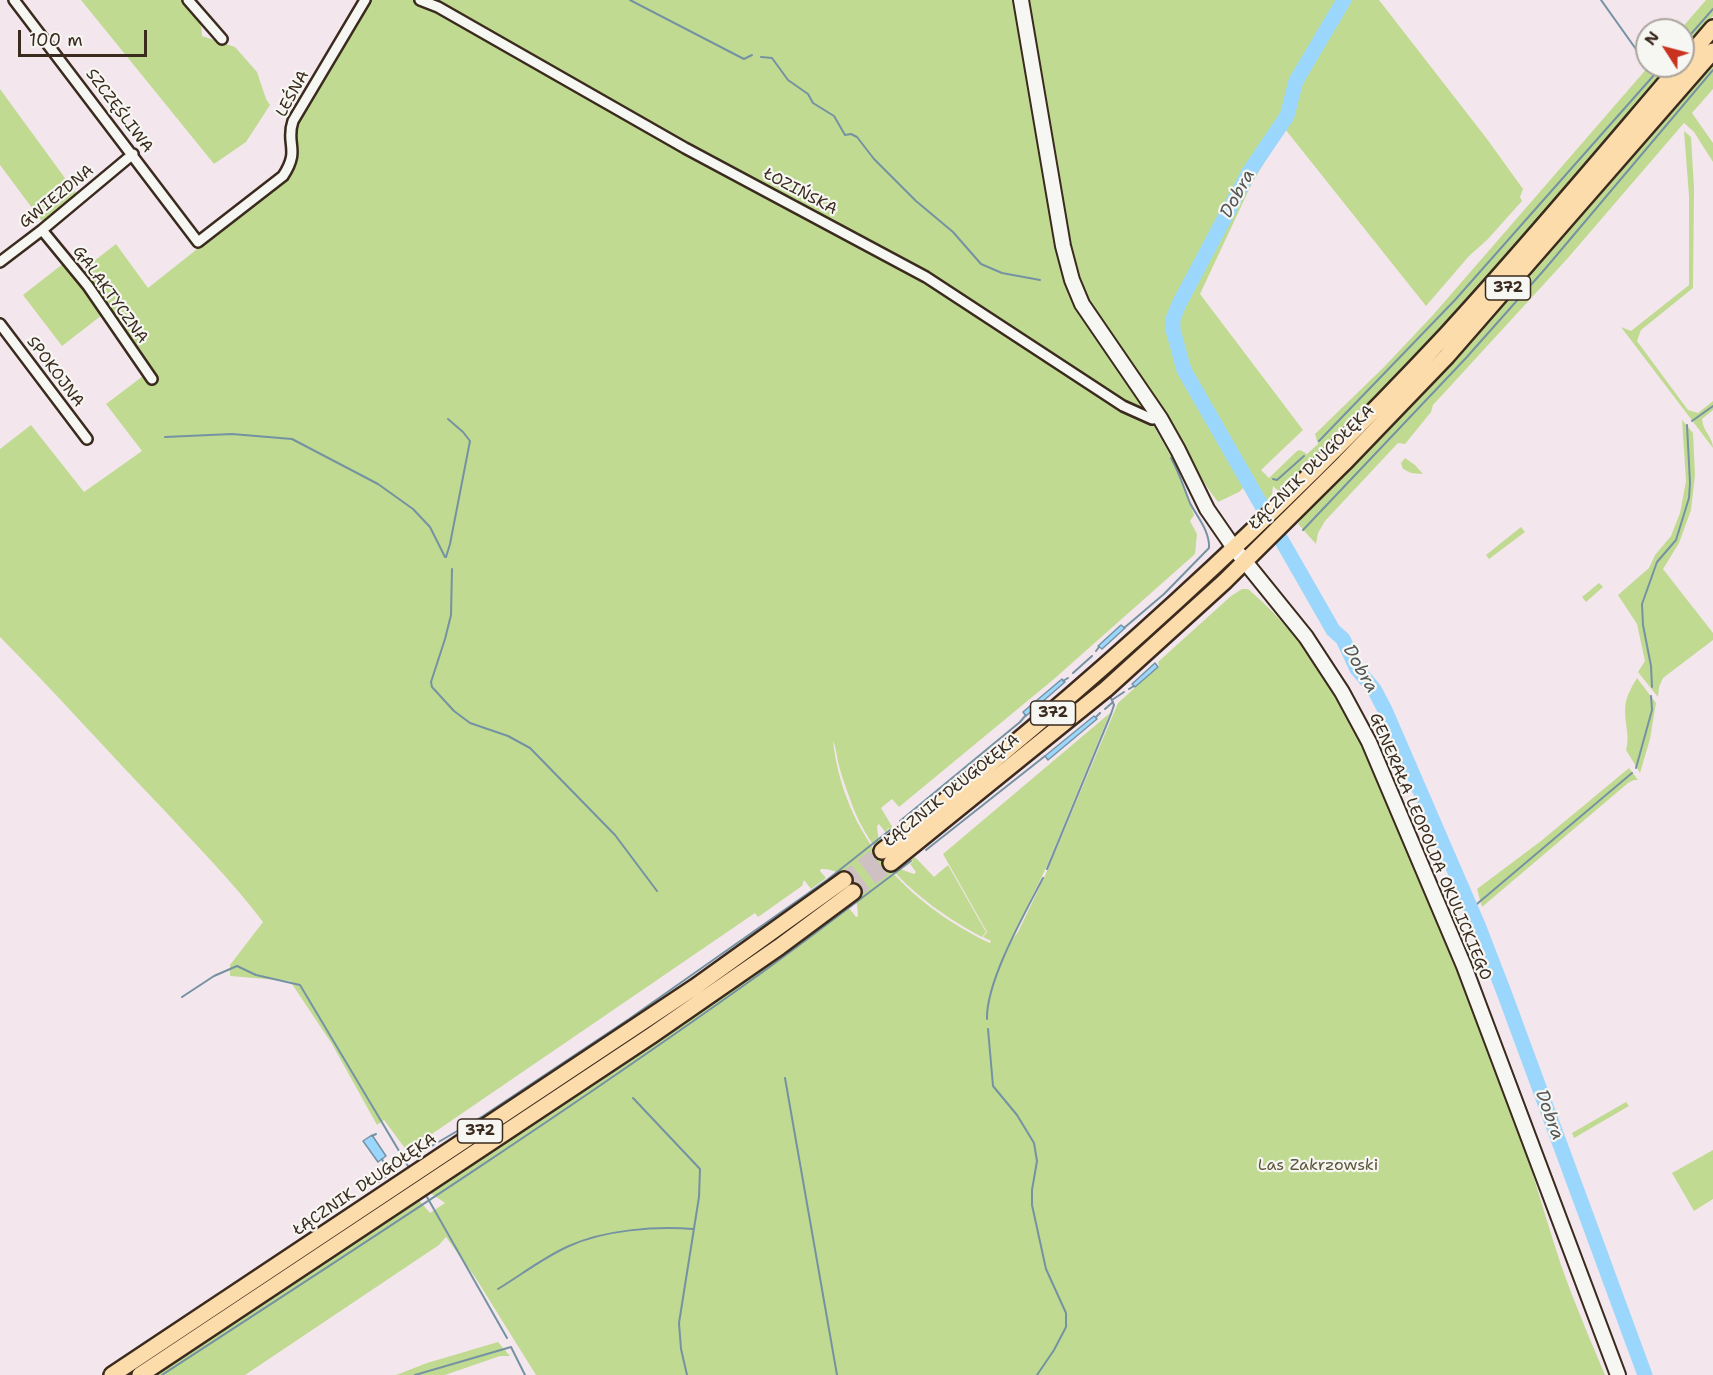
<!DOCTYPE html>
<html>
<head>
<meta charset="utf-8">
<style>
	body { margin:0 }
	#map { position:relative; width:1713px; height:1375px; overflow:hidden; background:#f4e6ed; font-family:"Shantell Sans",sans-serif }
	canvas { display:block }
	.north { position:absolute; left:1635px; top:18px; width:60px; height:60px; box-sizing:border-box; background:#f6f6f2; border:2px solid #aba49d; border-radius:50%; rotate:306deg; font-size:16px; font-weight:700; line-height:24px; text-align:center; color:#3b2a1e }
	.north::after { content:''; display:block; margin:auto; width:21px; height:27px; background:#c8321e; clip-path:polygon(50% 0,100% 100%,50% 72%,0 100%) }
	.scale { position:absolute; left:18px; top:30px; width:129px; height:27px; box-sizing:border-box; border:3px solid #3b2a1e; border-top:0; padding-left:8px; font-size:18px; line-height:21px; white-space:nowrap; color:#3b2a1e; -webkit-text-stroke:4px #f6f6f2; paint-order:stroke }
</style>
</head>
<body>
<div id="map">
<canvas width="1713" height="1375"></canvas>
<div class="north">N</div>
<div class="scale">100 m</div>
</div>
<script>
const c = document.querySelector('canvas').getContext('2d');
c.lineJoin = 'round';
function paint(path, color) {
  c.fillStyle = color;
  c.fill(path, 'evenodd');
}
function stroke(path, color, width, dash) {
  c.strokeStyle = color;
  c.lineWidth = width;
  c.lineCap = dash ? 'butt' : 'round';
  c.setLineDash(dash || []);
  c.stroke(path);
}
function drawText(font, color, halo, rows, align = 'center') {
  c.font = font + ' "Shantell Sans",sans-serif';
  c.lineWidth = 4.5;
  c.setLineDash([]);
  c.textBaseline = 'middle';
  c.strokeStyle = halo;
  c.fillStyle = color;
  for (const [text, x, y, turn = 0] of rows) {
    c.save();
    c.translate(x, y);
    c.rotate((+turn || 0) * Math.PI / 180);
    c.textAlign = isNaN(turn) ? turn : align;
    if (halo) c.strokeText(text, 0, 0);
    c.fillText(text, 0, 0);
    c.restore();
  }
}
const green = new Path2D(`
	M81,0H184C193,12 203,21 202,36L235,47L257,72L266,99L270,105L246,142L214,164Z
	M369,0H1379L1487,139L1523,189L1520,197L1522,201L1487,240L1469,256L1426,306L1285,129L1253,181L1200,294L1303,430L1261,470L1269,478L1297,451L1300,450L1307,454L1318,444L1315,434L1384,367L1433,315L1649,66H1670L1454,314L1370,405L1281,494L1273,486L1272,495L1274,497L1265,506L1249,482L1239,492L1218,502C1199,478 1186,449 1170,423L1156,430L1177,467L1194,515L1190,521L1197,534L1195,554L1054,679L899,807L892,799L881,808L893,828L891,831L888,828L886,833L879,824L877,826C880,855 885,865 914,874L916,872L910,864L913,862L911,859L915,857L934,877L948,865L986,932L982,937C927,908 879,868 854,810C849,796 843,781 839,766C837,758 836,747 833,741C844,836 906,903 990,943L991,941L983,937L987,932L943,854L1110,713L1046,868L1009,944L1018,932L1044,878L1118,703L1159,666L1158,662L1231,596L1242,589H1248C1331,659 1372,763 1414,861C1444,933 1475,1006 1502,1080C1524,1141 1541,1204 1561,1265C1574,1302 1590,1339 1605,1375H536L475,1277L446,1237L439,1245L245,1375H153L418,1199L430,1213L445,1203L429,1192L591,1085L854,901L848,907L856,917L858,916C858,894 847,868 821,869L820,871L826,878L811,889L804,880L802,886L758,917L755,913L407,1151L384,1120L377,1125L332,1044L290,981L230,976V965L263,922C233,882 197,846 163,809C108,752 56,693 0,637V449L31,425L84,492L142,451L106,404L151,370L80,272L116,244L148,288L250,207L292,169L297,156L295,133L296,122Z
	M1706,0H1713V16L1683,51V30H1680Z
	M1713,65V89L1692,113L1713,143V162L1694,132L1684,123L1567,259L1433,405L1431,412L1405,444L1398,443L1325,521L1318,533L1316,544L1298,524L1305,513L1444,371Z
	M0,89L78,196L44,224L0,165Z
	M1684,131L1691,137L1694,188L1693,288L1641,330L1637,341L1688,410L1698,413L1713,401V410L1702,419C1703,432 1713,437 1713,448L1621,327L1631,331L1689,285V196Z
	M64,263L102,315L62,346L23,295Z
	M1682,420L1693,433L1695,475L1691,510L1679,543L1663,569L1713,633V640L1663,678L1659,687L1658,697L1638,672L1645,661L1637,624L1618,595L1649,568L1655,555L1671,536L1680,513L1686,481Z
	M1405,458L1415,465L1423,474L1411,473L1403,469L1401,463Z
	M1521,527L1525,532L1489,559L1486,555Z
	M1599,583L1603,587L1586,602L1582,597Z
	M1637,678L1656,703L1650,739L1640,773L1626,750C1630,736 1625,725 1625,711C1625,698 1631,688 1637,678Z
	M1629,768L1638,780H1634L1628,783L1482,907L1477,889L1541,841Z
	M1626,1102L1629,1106L1574,1138L1572,1133Z
	M1713,1150V1199L1694,1211L1672,1173Z
	M498,1342L510,1356H500L445,1375H396L427,1363Z`);
const water = new Path2D(`
	M1121,625L1125,628L1102,649L1098,646Z
	M1155,663L1158,667L1135,687L1132,684Z
	M1062,679L1065,682L1026,716L1023,712Z
	M1094,716L1097,719L1048,760L1045,756Z
	M372,1135L386,1156L378,1162L363,1141Z`);
const stream = new Path2D(`
	M630,0L740,57L744,59L752,55
	M1601,0L1643,59
	M1683,43L1713,9
	M761,57L772,58L788,80L808,94L813,103L834,116L845,135L851,134L857,137L874,159L916,201L953,232L981,264L1002,273L1040,280
	M1692,421L1713,406
	M165,437L232,434L292,439L378,484L413,509L430,527L445,557
	M1319,441L1455,300L1662,66
	M1273,479L1277,480L1304,456
	M1303,530L1466,358L1545,269L1713,70
	M446,557L450,544L470,441L463,432L448,419
	M452,569L451,615L445,639L431,682L432,687L454,711L470,723L508,736L530,748L615,835L657,891
	M1124,628L1164,594L1209,548C1210,531 1197,517 1190,503C1184,488 1179,472 1171,458
	M1096,651L1099,647
	M1073,673L1092,656
	M1063,681L1068,678
	M1652,687L1651,666L1643,625L1642,604L1657,562L1676,540L1689,498L1690,483L1687,425
	M1129,689L1134,686
	M1112,700L1124,692
	M1105,709L1113,702
	M1096,717L1100,713
	M1636,768L1652,710L1651,696
	M900,821L1020,722L1026,715
	M926,850L1045,756
	M1047,869L1111,714L1114,705L1111,698
	M1471,909L1632,773
	M182,997L214,976L237,966L256,975L300,985L408,1166
	M987,1019C986,981 1025,913 1043,878
	M988,1029L993,1086L1017,1115L1034,1143L1037,1161L1032,1190V1205L1046,1269L1066,1313V1327L1054,1350L1037,1375
	M785,1078L837,1375
	M633,1098L700,1169L699,1197L679,1323L681,1349L687,1375
	M372,1136L376,1134
	M406,1161L483,1116L629,1019L827,880L890,830
	M379,1182L386,1176L388,1171L382,1159
	M427,1197L507,1338
	M498,1289C521,1275 544,1257 569,1246C604,1230 655,1226 693,1229
	M162,1375C360,1246 558,1118 750,981C805,942 857,901 911,861
	M415,1375L511,1347L525,1375`);
const river = new Path2D(`
	M1344,0L1296,81L1287,116L1249,172L1179,304L1173,319V330L1184,370L1333,630L1343,639L1357,669L1374,689L1385,710L1478,925L1505,995L1645,1375`);
const primaryTunnel = new Path2D(`
	M844,880L882,851
	M853,892L891,863`);
const street = new Path2D(`
	M14,0L198,242L283,176C301,149 285,144 293,121L365,0
	M188,0L222,39
	M420,0L438,7L685,148L926,277L1123,406L1152,419L1160,418
	M42,230L88,286L152,379
	M0,262L42,230L133,154
	M0,324L87,439`);
const secondary = new Path2D(`
	M1021,0L1063,246L1072,280L1082,304L1160,418L1178,450L1207,509L1234,548L1306,637L1342,692L1369,742L1464,966L1618,1375`);
const primary = new Path2D(`
	M1683,63L1713,28
	M882,851C1083,693 1272,521 1447,334C1527,247 1603,156 1680,66
	M891,863L1106,689L1225,581L1344,463L1447,356L1713,51
	M112,1375L695,987L844,880
	M140,1375L652,1035L779,947L853,892`);
const shields = [
	[1508,288,45],
	[1053,713,45],
	[480,1131,45]
];
const shieldNames = [
	["372",1508,288],
	["372",1053,713],
	["372",480,1131]
];
const streetNames = [
	["LEŚNA",293,94,-61],
	["SZCZĘŚLIWA",119,111,53],
	["ŁOZIŃSKA",800,192,28],
	["GWIEZDNA",57,197,-39],
	["GALAKTYCZNA",110,295,54],
	["SPOKOJNA",55,372,53],
	["ŁĄCZNIK DŁUGOŁĘKA",1312,468,-45],
	["ŁĄCZNIK DŁUGOŁĘKA",952,791,-39],
	["GENERAŁA LEOPOLDA OKULICKIEGO",1430,847,67],
	["ŁĄCZNIK DŁUGOŁĘKA",365,1185,-34]
];
const parkNames = [
	["Las Zakrzowski",1318,1166]
];
const waterNames = [
	["Dobra",1238,194,-61],
	["Dobra",1360,669,60],
	["Dobra",1549,1115,70]
];
paint(green, '#c0db91');
paint(water, '#9bd7fc');
stroke(water, '#7592a3', 1.5);
stroke(stream, '#7592a3', 2);
stroke(river, '#9bd7fc', 15);
stroke(primaryTunnel, '#cfc0c4', 15, [15, 8]);
stroke(street, '#3b2a1e', 14);
stroke(secondary, '#3b2a1e', 18);
stroke(primary, '#3b2a1e', 20);
stroke(street, '#f6f6f2', 9);
stroke(secondary, '#f6f6f2', 14);
stroke(primary, '#fddcac', 15);
for (const [x, y, w] of shields) {
  const box = new Path2D();
  box.roundRect(x - w / 2, y - 12, w, 24, 4.5);
  c.fillStyle = '#f6f6f2';
  c.fill(box);
  stroke(box, '#3b2a1e', 1.5);
}
drawText('bold 15px', '#3b2a1e', null, shieldNames);
drawText('16px', '#3b2a1e', '#f6f6f2', streetNames);
drawText('16px', '#5c563b', '#f6f6f2', parkNames);
drawText('italic 18px', '#535556', '#f6f6f2', waterNames);
</script>
</body>
</html>
